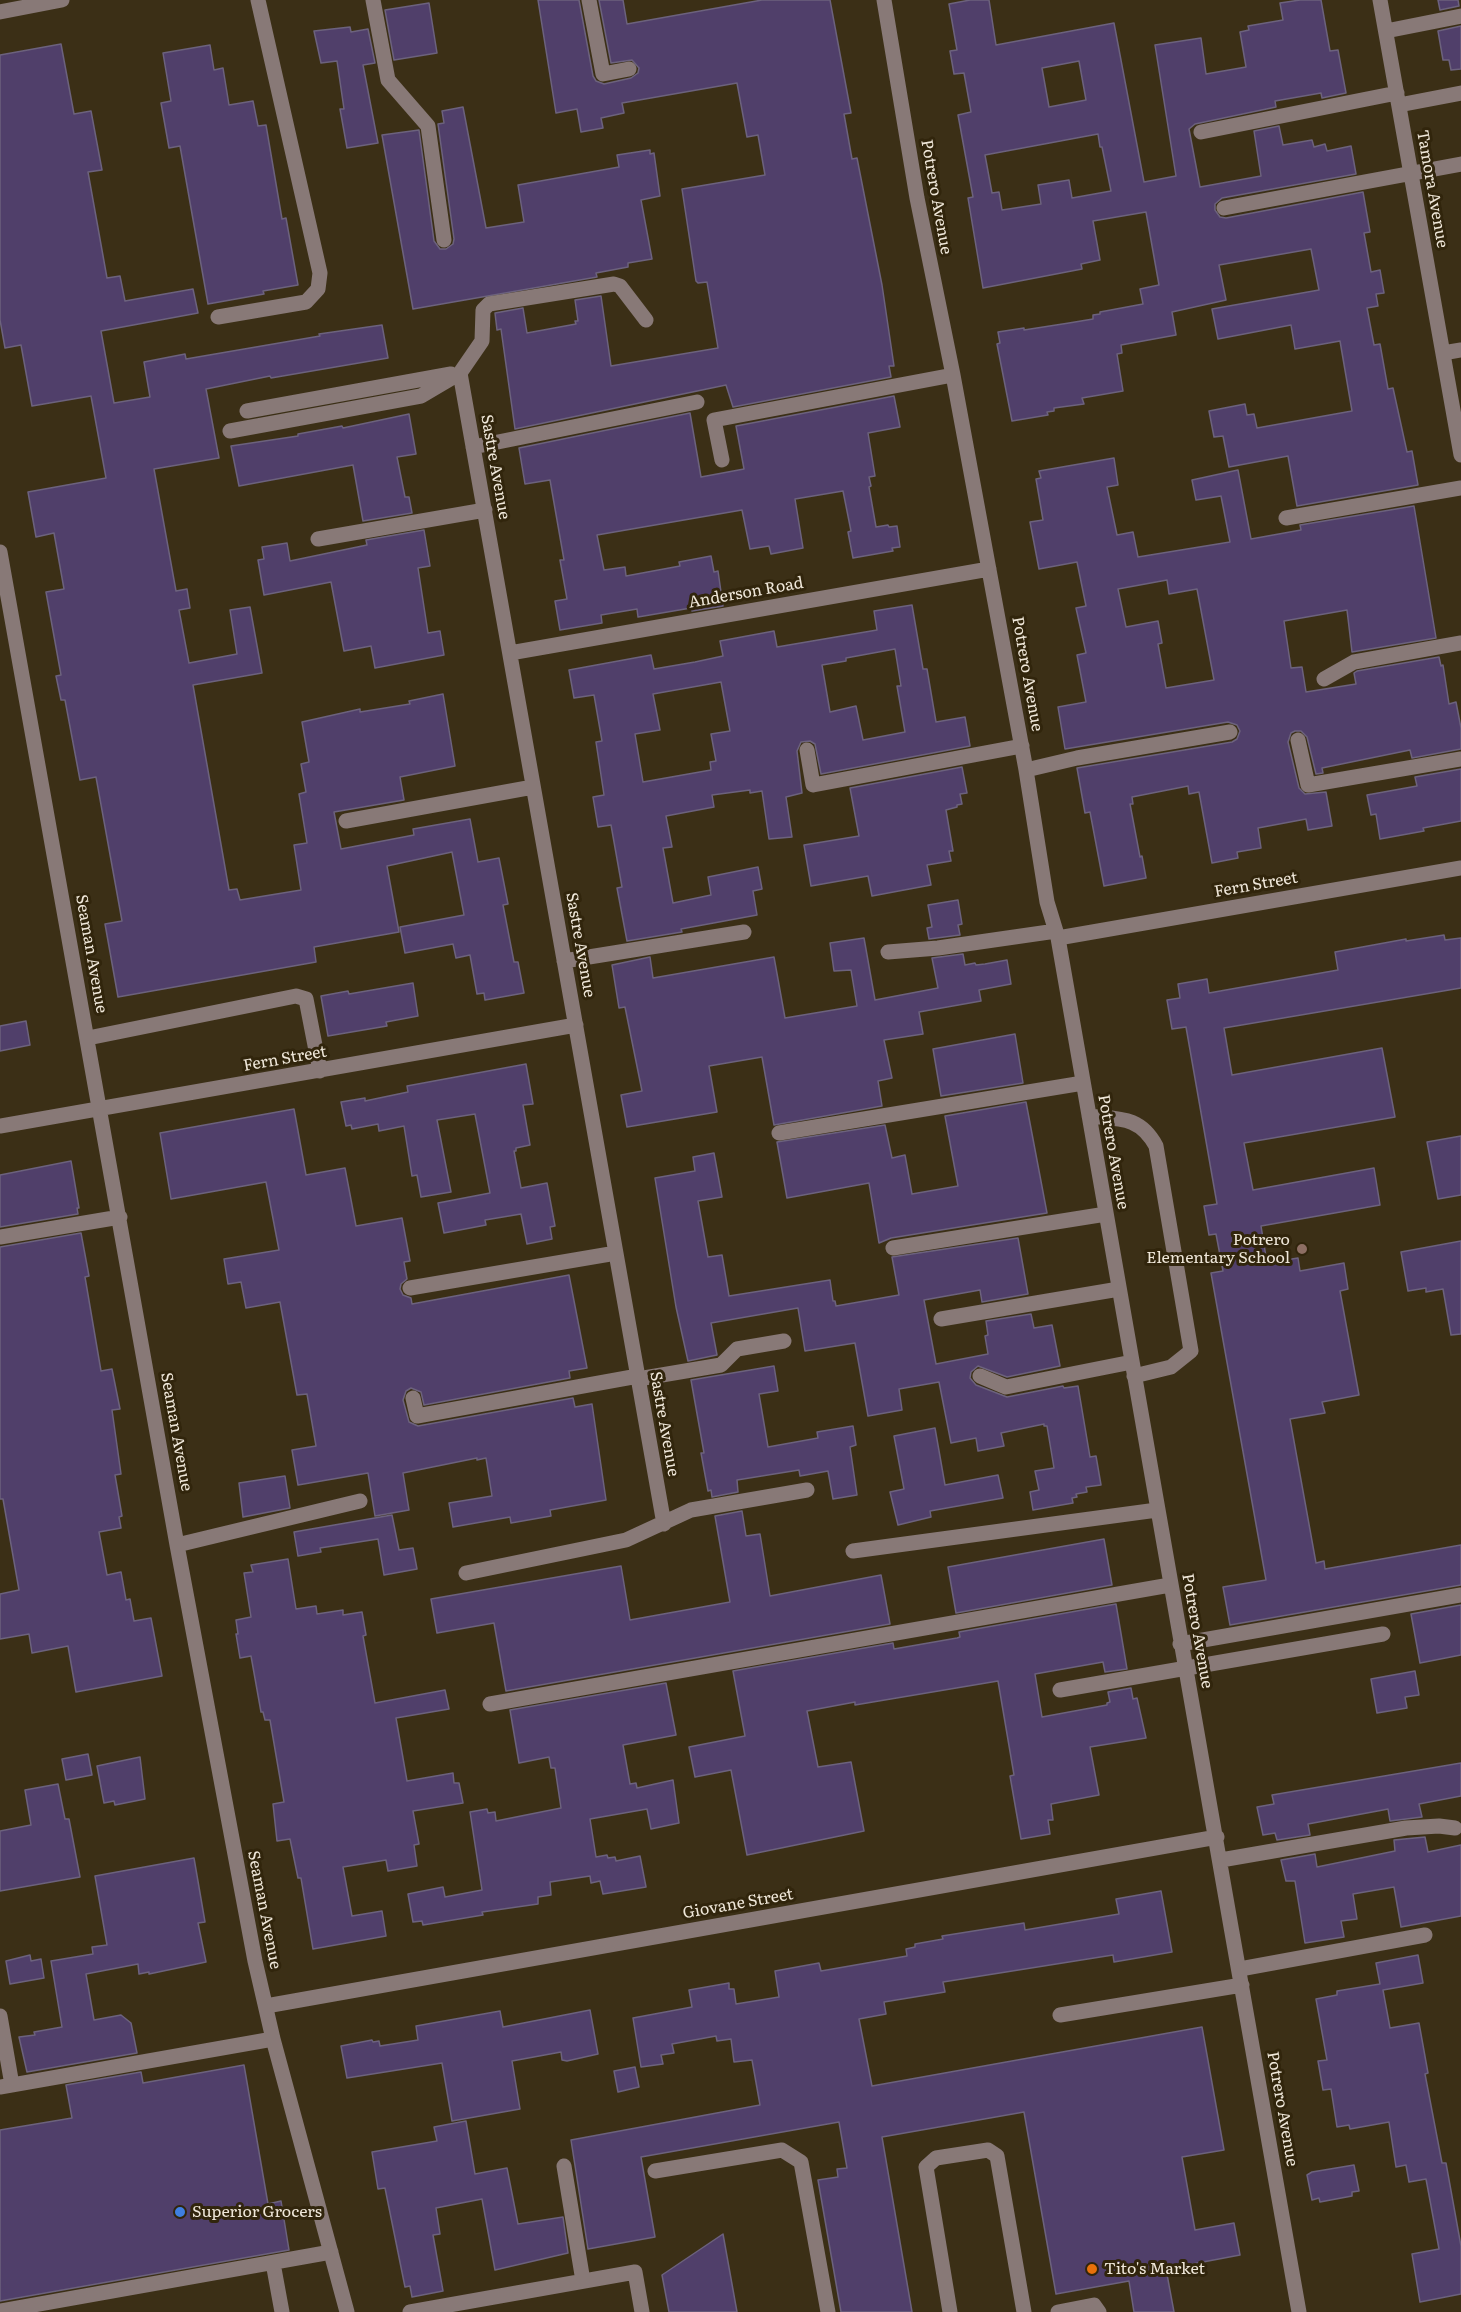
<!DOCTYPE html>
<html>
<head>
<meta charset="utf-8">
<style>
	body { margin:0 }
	canvas { display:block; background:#3b2f16 }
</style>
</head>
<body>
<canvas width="1461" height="2312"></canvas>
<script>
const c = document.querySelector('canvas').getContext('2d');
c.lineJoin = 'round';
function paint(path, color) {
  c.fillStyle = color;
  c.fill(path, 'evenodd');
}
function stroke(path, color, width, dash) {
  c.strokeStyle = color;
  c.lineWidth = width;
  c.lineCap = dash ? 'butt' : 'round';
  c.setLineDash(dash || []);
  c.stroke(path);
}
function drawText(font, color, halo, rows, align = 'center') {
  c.font = font + ' Literata,serif';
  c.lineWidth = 6;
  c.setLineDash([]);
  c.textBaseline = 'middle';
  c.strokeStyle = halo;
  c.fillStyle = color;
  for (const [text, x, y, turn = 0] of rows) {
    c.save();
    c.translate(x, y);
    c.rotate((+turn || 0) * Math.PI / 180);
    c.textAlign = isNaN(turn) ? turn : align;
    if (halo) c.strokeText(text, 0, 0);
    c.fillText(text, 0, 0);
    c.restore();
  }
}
const building = new Path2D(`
	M538,0H579L593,76L596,81L604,84L631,78L638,73L639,68L632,60L611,63L599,0H623L627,24L762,0H830L851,113L844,114L852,159L857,158L882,285L894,366H889L891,377L733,407L726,385L515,429L501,329L497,330L495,313L523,308L527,333L576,324L575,321H578L575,300L601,296L611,366L718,348L707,282L698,283L696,281L682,189L765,175L758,135L747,137L737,83L622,103L624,113L601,118L603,128L581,132L577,109L556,113Z
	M970,0H989L996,45L1114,23L1144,182L1176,176L1155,45L1201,38L1206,74L1246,67L1240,32L1249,30L1248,26L1283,20L1280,3L1300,0H1321L1330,51L1338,50L1346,93L1322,98L1321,93L1275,101L1276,107L1195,124L1189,129L1200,187L1261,176L1254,131L1279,126L1283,145L1312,140L1314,147L1325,144L1327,151L1351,146L1356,174L1222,198L1215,204V210L1220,217L1226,218L1363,192L1370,232L1364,233L1371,272L1380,270L1384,293L1376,294L1378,306L1367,308L1374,345L1380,344L1388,389L1393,388L1407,452L1412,451L1418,485L1297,506L1288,456L1229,467L1223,436L1214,437L1209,411L1245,404L1247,415L1254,414L1257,428L1352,411L1340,341L1295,349L1291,325L1218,339L1212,309L1319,290L1311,249L1219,265L1226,300L1172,312L1176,335L1121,345L1122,353L1117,354L1123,391L1082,398L1084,404L1054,408V411L1047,412L1048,415L1012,421L997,344L1000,343L998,332L1024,328V330L1069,323L1093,319V315L1100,314V312L1143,304L1140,289L1159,285L1146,212L1093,221L1100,260L1081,264L1082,269L983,288L968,198L973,197L958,115L971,112L964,73L954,74L950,51L957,50L949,4ZM1079,61L1086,100L1049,107L1042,68ZM1098,134L1100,147H1102L1111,191L1072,198L1069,180L1038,185L1041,204L1002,210L999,192L992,193L985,155Z
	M1438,0H1458L1459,6L1440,10Z
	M429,3L437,53L394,60L385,10Z
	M1461,26V69L1451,70L1449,60H1443L1438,31Z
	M350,27L351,32L368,29L375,63L363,65L378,143L347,148L340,109H344L337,61L321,63L314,31Z
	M61,44L74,114L91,111L102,170L88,172L107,278L120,276L125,301L193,289L198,313L101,331L114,403L150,397L144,362L185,354L186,359L320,336L319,334L382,325L388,358L271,378L270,376L206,389L219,458L154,469L176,591L187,589L190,608L179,610L189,663L237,654L230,610L250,607L262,673L193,685L229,890L237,889L240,900L301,890L294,845L307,843L299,794L306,792L301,764L309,762L302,722L360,709V712L410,704L409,701L443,694L455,766L400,777L404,800L334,812L341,849L414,835L413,829L470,819L478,862L499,858L508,904L503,905L514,962H518L524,993L485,1000L484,993L477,994L470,955L456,958L453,944L405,953L400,927L464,915L452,852L387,866L399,932L314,947L316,962L118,997L105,924L122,921L96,777L80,780L65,700H61L56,676L61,675L46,592L64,589L54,533L36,537L28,492L106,478L91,396L32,406L21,345L5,348L0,320V55Z
	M210,45L214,70L223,68L229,105L253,101L258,126L266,125L282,219L286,218L298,285L263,291L264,294L208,304L180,146L169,148L161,103L171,101L163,53Z
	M463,107L486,228L524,222L518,185L619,167L617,155L650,150V154L654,153L660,196L641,200L652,259L628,263V267L596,273L597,277L413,309L382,135L419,130L434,241L440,249H446L453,244L454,239L438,124L444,123L442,111Z
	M894,396L900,427L868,433L875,476L869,477L871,486L869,487L876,527L888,525L889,527L897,526L900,547L892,548L893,551L853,558L848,532L851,531L843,491L795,499L803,548L771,554L769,546L750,549L742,510L597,535L604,570L625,567L626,576L680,566L679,562L711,556L714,572L718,571L723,606L692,611L691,608L638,617L637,609L601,615L602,623L560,630L555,601L567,599L560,560H564L550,480L525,484L519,448L690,413L701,477L744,469L736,426Z
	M409,414L416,454L397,457L405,497H409L412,513L363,521L353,465L239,486L231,446L298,436V434L342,426L343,428Z
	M1114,458L1118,485L1107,487L1117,535L1133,532L1138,557L1230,542L1221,496L1196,500L1192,480L1238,470L1251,539L1301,530L1300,525L1414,506L1436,638L1352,652L1347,610L1284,621L1291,668L1302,667L1306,692L1356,684L1354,673L1357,671L1439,657L1441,666L1443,665L1449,704L1456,702L1461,728V749L1412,758L1410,750L1322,768L1323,773L1316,774L1307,737L1301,731H1295L1291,733L1288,742L1299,788L1305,794L1326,792L1332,826L1308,830L1306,819L1258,828L1261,848L1237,852L1238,858L1212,863L1199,792L1189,794L1188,786L1132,797L1133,804H1130L1140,857L1142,856L1146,878L1104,886L1090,812L1085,813L1077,768L1232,742L1237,739L1240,731L1237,725L1228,722L1065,749L1058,707L1086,702L1077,655L1086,653L1076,608L1086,606L1077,562L1039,569L1030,522L1043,520L1036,479L1041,478L1039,471ZM1167,580L1169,594L1197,589L1214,680L1166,688L1158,644L1162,643L1158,621L1126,627L1118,589Z
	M424,530L430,566L418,568L428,633L440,631L444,655L375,668L371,646L344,651L331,582L264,595L258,560L264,559L262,547L287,543L290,561L367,545L366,540Z
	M912,605L923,669H927L936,722L965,717L970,746L821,774L815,744L810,741L801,742L797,751L802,793L786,797L792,837L769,839L762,791L750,793V790L712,795L714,807L666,816L672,847L663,848L673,903L711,895L708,877L758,867L762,889L753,891L757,915L681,929L682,932L627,941L617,888L622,887L611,825L598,827L593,797L604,795L596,742L602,741L594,695L574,698L569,670L651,655L654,669L695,662L723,656L720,641L774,631L777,647L877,630L874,611ZM895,649L901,686H897L905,732L863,740L856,706L830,712L822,665L846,661V658ZM721,682L730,731L711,734L716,761L710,762L711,770L643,782L635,734L660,730L653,694Z
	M962,767L967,793L960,794L962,804L957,805V807L946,810L953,851H949L951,861L927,865L931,885L872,896L868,876L811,886L804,845L859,836L850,788Z
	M1461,769V821L1423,828L1424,831L1380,839L1376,814L1371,815L1367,795L1417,786L1415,777Z
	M958,900L962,924L958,925L960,935L929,939L927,928L932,927L928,905Z
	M1444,935L1445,940L1461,938V988L1224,1028L1232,1075L1382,1048L1395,1117L1244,1143L1253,1190L1374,1168L1380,1205L1261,1226L1267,1263L1298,1258L1300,1271L1344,1263L1348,1289L1340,1291L1359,1395L1322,1402L1325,1413L1290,1419L1316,1563L1324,1561L1325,1569L1461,1545V1585L1230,1625L1223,1587L1266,1580L1211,1273L1223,1271L1216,1234L1209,1235L1204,1206L1217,1204L1186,1027L1172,1029L1167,1000L1180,998L1178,984L1207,979L1209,993L1338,970L1335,952L1406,939V941Z
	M864,938L875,1000L938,988L932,958L963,954L965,965L975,963L976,965L985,964L1007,960L1011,984L979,990L981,1001L919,1012L923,1034L884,1040L892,1078L878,1081L882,1106L774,1125L762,1057L709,1066L717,1112L627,1127L621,1095L642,1091L625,1007L619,1008L612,965L650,957L653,978L774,957L785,1018L857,1006L851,970L834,971L830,943Z
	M413,983L418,1016L386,1022L387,1026L328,1036L321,996L348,991L349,994Z
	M26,1021L30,1045L0,1051V1026Z
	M1015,1034L1023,1083L941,1096L933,1049Z
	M526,1064L533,1104L523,1105L530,1145L516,1148V1151H514L521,1188L547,1183L555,1226L550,1227L552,1239L527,1244L521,1214L485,1220L486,1225L444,1233L438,1203L490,1193L475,1114L437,1120L451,1192L421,1197L417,1175L412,1176L404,1126L379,1131L378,1124L352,1129L351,1125L346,1126L341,1102L365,1098V1101L408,1092L407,1086Z
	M1026,1102L1047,1213L891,1238L879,1243L869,1183L787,1198L777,1142L885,1125L892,1158L905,1155L912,1194L958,1186L945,1116Z
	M294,1109L306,1175L345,1168L356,1226L402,1218L410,1261L404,1262L407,1279L401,1284L400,1289L403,1295L411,1298L412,1304L569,1275L587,1368L569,1371L570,1378L424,1405L421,1392L411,1388L406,1391L403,1400L409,1422L418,1426L573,1398L575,1407L592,1404L606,1500L550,1510L551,1516L511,1523L510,1517L453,1527L449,1503L492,1496L486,1458L477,1460V1458L403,1473L409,1510L375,1516L368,1473L298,1485L292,1450L316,1446L307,1394L297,1395L280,1302L246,1308L241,1282L228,1284L224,1259L279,1250L266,1182L171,1199L160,1133Z
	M1461,1136V1195L1438,1199L1427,1142Z
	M714,1153L722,1197L698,1201L708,1257L722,1255L729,1296L830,1280L833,1301H835L836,1306L899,1295L892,1257L1018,1238L1028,1294L982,1302L980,1290L924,1300L936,1364L988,1354L985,1336L988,1335L986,1321L1031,1314L1034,1328L1052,1325L1060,1366L1007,1377L978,1366L971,1372L970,1378L976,1385L1007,1397L1063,1386L1064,1388L1078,1386L1090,1457L1096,1456L1101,1485L1086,1487L1087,1492L1076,1494L1077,1497L1072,1498L1073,1503L1033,1510L1030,1492L1039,1490L1035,1471L1054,1468L1047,1426H1044V1424L1001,1433L1004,1446L978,1451L976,1438L951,1443L939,1382L899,1389L902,1410L868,1416L855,1343L805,1351L798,1308L711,1323L717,1355L688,1361L676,1307L655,1178L695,1171L693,1157Z
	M71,1161L79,1208H77L78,1214L0,1227V1175Z
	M81,1233L89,1276L85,1277L101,1371L112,1369L120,1409L112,1410L121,1474L115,1475L122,1516L119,1517L121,1528L99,1532L107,1575L121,1572L126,1600L130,1599L134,1621L151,1618L162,1676L76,1692L68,1646L32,1653L29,1634L0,1639V1594L19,1590L3,1499H0V1247Z
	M1461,1241V1334L1451,1335L1443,1289L1426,1292V1288L1408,1291L1401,1252Z
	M774,1366L778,1391L759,1394L768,1447L818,1438L817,1432L853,1426L856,1445L850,1447L857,1495L833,1499L828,1471L800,1476L799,1470L737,1480L738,1492L712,1497L711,1490L708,1491L701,1453H704L691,1380Z
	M935,1428L945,1485L998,1475L1003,1498L930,1511L931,1517L898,1525L890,1492L904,1489L894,1436Z
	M285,1476L290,1508L243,1517L239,1483Z
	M742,1511L746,1536L760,1534L770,1596L881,1575L890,1624L506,1691L494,1623L437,1633L431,1599L621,1566L630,1620L730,1602L715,1516Z
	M392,1515L399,1550L413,1548L417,1569L384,1575L378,1539L320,1548L321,1552L298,1556L294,1532Z
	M1104,1539L1112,1585L956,1613L948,1567Z
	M288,1559L296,1609L316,1606L317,1614L343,1610V1615L362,1612L366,1635L363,1636L375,1703L445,1690L449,1709L396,1718L407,1781L453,1773L454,1783H459L463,1803L413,1811L419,1844L414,1845L417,1866L388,1871L386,1860L343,1867L352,1916L382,1911L386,1936L313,1949L301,1878H298L290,1839L277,1841L273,1804L284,1802L270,1720H265L263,1712H261L251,1656L240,1658L236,1634H238L236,1620L251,1617L244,1573L253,1572L251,1565Z
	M1116,1604L1127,1669L1105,1672L1103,1662L1035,1674L1042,1717L1107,1705V1703L1110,1702L1108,1692L1131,1688L1133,1699L1137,1698L1146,1738L1090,1747L1099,1795L1051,1804L1053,1820H1048L1050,1834L1021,1839L1010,1776L1014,1775L998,1681L855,1705V1702L807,1711L818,1767L851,1762L864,1831L747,1855L731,1770L695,1777L689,1747L745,1736L733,1671L893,1643L894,1649L957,1638L960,1637L959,1632Z
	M1461,1605V1655L1420,1663L1411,1614Z
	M1415,1671L1419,1695L1405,1697L1407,1708L1377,1713L1371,1679Z
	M666,1683L676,1735L623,1745L630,1784L636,1783L637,1788L673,1780L679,1823L651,1829L647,1809L590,1819L596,1857L607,1855L608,1858L615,1857L616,1861L640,1856L646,1887L603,1894L600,1881L591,1883L590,1876L550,1882L551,1895L538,1897V1904L482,1912L483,1915L423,1925L422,1921L413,1922L408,1894L443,1887L445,1897L482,1890L470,1812L487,1809L488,1813L495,1812L496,1821L561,1808L555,1768H551L549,1757L519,1763L510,1710Z
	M88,1754L92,1775L66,1780L62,1759Z
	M140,1757L145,1799L115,1805L114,1801L104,1803L97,1766Z
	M1461,1763V1796L1419,1804L1422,1817L1390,1821L1388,1809L1383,1810L1308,1824L1310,1835L1277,1840L1275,1833L1263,1835L1257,1807L1274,1804L1272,1795Z
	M58,1784L65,1819H69L80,1877L0,1891V1831L31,1825L25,1790Z
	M1425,1837L1428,1852L1461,1845V1916L1401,1927L1394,1887L1353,1894L1357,1919L1341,1921L1344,1937L1305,1943L1295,1881H1286L1281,1860L1315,1854L1317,1867L1395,1851L1394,1840Z
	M194,1858L205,1922L198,1923L206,1962L149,1974V1972L139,1974L138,1964L86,1974L94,2020L121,2015L131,2023L137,2053L27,2072L19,2037L35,2035L34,2032L62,2027L51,1961L93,1954L92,1947L107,1945L95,1876Z
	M1161,1891L1172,1952L1114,1962L1113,1955L943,1982L945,1992L884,2002L886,2014L859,2019L872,2086L1202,2027L1224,2150L1182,2157L1195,2230L1234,2223L1240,2255L1166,2269L1174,2312H1134L1129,2281L1056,2294L1024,2112L882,2137L912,2312H841L818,2180L838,2177L837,2169L847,2168L839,2122L641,2157L655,2237L588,2249L571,2140L760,2105L752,2060L734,2062L731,2039L717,2041L716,2036L672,2044L674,2053L661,2055L663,2064L641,2067L633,2018L692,2007L689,1990L729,1983V1989H734L736,2004L779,1997L775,1971L819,1963L821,1971L907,1956L906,1949L915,1947V1944L943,1939L942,1936L1024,1923L1025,1930L1119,1914L1116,1899Z
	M30,1955L31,1961L41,1959L44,1978L10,1984L6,1961Z
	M1418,1955L1423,1983L1383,1990L1390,2028L1419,2023L1428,2073L1425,2074L1442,2163H1446L1461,2246V2294L1420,2302L1412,2254L1439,2249L1426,2179L1409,2182L1406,2165L1396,2167L1389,2122L1350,2129L1349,2125L1337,2127L1331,2089L1323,2090L1318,2061L1327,2060L1316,1999L1337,1995V1991L1380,1984L1376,1963Z
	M590,2010L598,2054L567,2061L562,2060L561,2052L512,2061L520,2109L452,2121L442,2063L347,2078L341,2046L372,2040L373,2042L379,2041L380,2046L418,2040L416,2026L500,2011L503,2027Z
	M244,2065L268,2204L281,2201L289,2250L0,2301V2130L72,2118L66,2085L141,2072L143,2083Z
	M635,2067L639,2087L618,2092L614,2071Z
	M466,2121L475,2174L507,2168L518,2224L563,2217L568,2253L495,2270L482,2199L436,2208L440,2234L433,2235L443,2291L412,2297L410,2286L405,2287L385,2188L378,2189L372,2152L437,2141L434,2127Z
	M1354,2165L1359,2191L1352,2192V2196L1320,2202L1319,2198L1312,2200L1307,2175L1312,2172Z
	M723,2234L737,2312H669L662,2275Z`);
const minor = new Path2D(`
	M373,0L388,80L428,126L444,240
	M589,0L603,74L629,69
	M884,0L917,198L953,375L1026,770L1047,902L1058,938C1135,1397 1219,1854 1299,2312
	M1380,0L1461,455
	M0,12L62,0
	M1386,31L1461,16
	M1399,105L1461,93
	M1201,132L1397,93
	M1224,208L1461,164
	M218,317L306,302L318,289L320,273L258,0
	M1443,353L1461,350
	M460,373L664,1524
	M247,411L451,374
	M230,431L421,396L460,373L482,341L483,310L489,304L614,284L620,286L646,320
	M473,447L697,402
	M722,460L714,420L953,375
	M1286,518L1461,488
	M318,539L485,510
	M0,552L177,1545L255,1961L273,2039L347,2312
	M510,653L989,569
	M1324,679L1354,662L1461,643
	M1298,740L1308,785L1461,759
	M807,750L813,785L1022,746
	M1026,770L1077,758L1230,732
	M346,821L533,787
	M1058,938L1461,868
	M888,952L938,948L1056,931
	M564,961L744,932
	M88,1038L296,996L306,999L320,1071
	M1089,1116C1119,1119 1140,1116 1156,1146L1191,1351L1171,1367L1134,1376
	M0,1126L576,1025
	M779,1133L1083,1083
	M0,1237L120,1217
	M893,1248L1106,1214
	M410,1288L616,1253
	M941,1319L1119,1289
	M980,1376L1006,1387L1132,1362
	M638,1379L721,1365L737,1349L784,1341
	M413,1398L417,1416L638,1376
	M177,1545L360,1501
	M853,1551L1157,1510
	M466,1573L626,1540L691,1510L807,1490
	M1180,1644L1461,1595
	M1060,1690L1383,1634
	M490,1704L1170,1585
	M1221,1860L1406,1828L1439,1826L1455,1828
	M1240,1969L1425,1935
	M266,2006L1217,1837
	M1060,2015L1242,1985
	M0,2016L12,2085
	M0,2087L273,2039
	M564,2166L583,2281
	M655,2171L782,2150L801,2162L828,2312
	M273,2263L282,2312
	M0,2311L331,2252
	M410,2312L635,2272L642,2312
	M950,2312L926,2167L936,2158L988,2150L997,2156L1024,2312
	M1058,2312L1094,2305L1099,2312`);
const markers = [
	[1302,1249,6,"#8d6e63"],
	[180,2212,6,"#3f7fe0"],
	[1092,2269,6,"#e8710a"]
];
const streetNames = [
	["Tamora Avenue",1432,189,80],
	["Potrero Avenue",936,197,80],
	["Sastre Avenue",495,467,80],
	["Anderson Road",746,593,-10],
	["Potrero Avenue",1027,674,80],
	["Fern Street",1256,885,-10],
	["Sastre Avenue",580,945,80],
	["Seaman Avenue",91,954,80],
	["Fern Street",285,1059,-10],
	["Potrero Avenue",1113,1152,80],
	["Sastre Avenue",664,1424,80],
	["Seaman Avenue",176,1432,80],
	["Potrero Avenue",1197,1631,80],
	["Giovane Street",738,1904,-10],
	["Seaman Avenue",264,1910,79],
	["Potrero Avenue",1282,2109,80]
];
const poiNames = [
	["Potrero",1290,1240,"right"],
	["Elementary School",1290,1258,"right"],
	["Superior Grocers",192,2212],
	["Tito's Market",1104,2269]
];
paint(building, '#503f6a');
stroke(building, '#6c627d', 1.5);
stroke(minor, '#887977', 15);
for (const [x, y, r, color] of markers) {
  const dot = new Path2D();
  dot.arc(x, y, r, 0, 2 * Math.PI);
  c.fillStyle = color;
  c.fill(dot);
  stroke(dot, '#31250c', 2);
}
drawText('16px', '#efe7d9', '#31250c', streetNames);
drawText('16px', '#efe7d9', '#31250c', poiNames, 'left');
</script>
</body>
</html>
